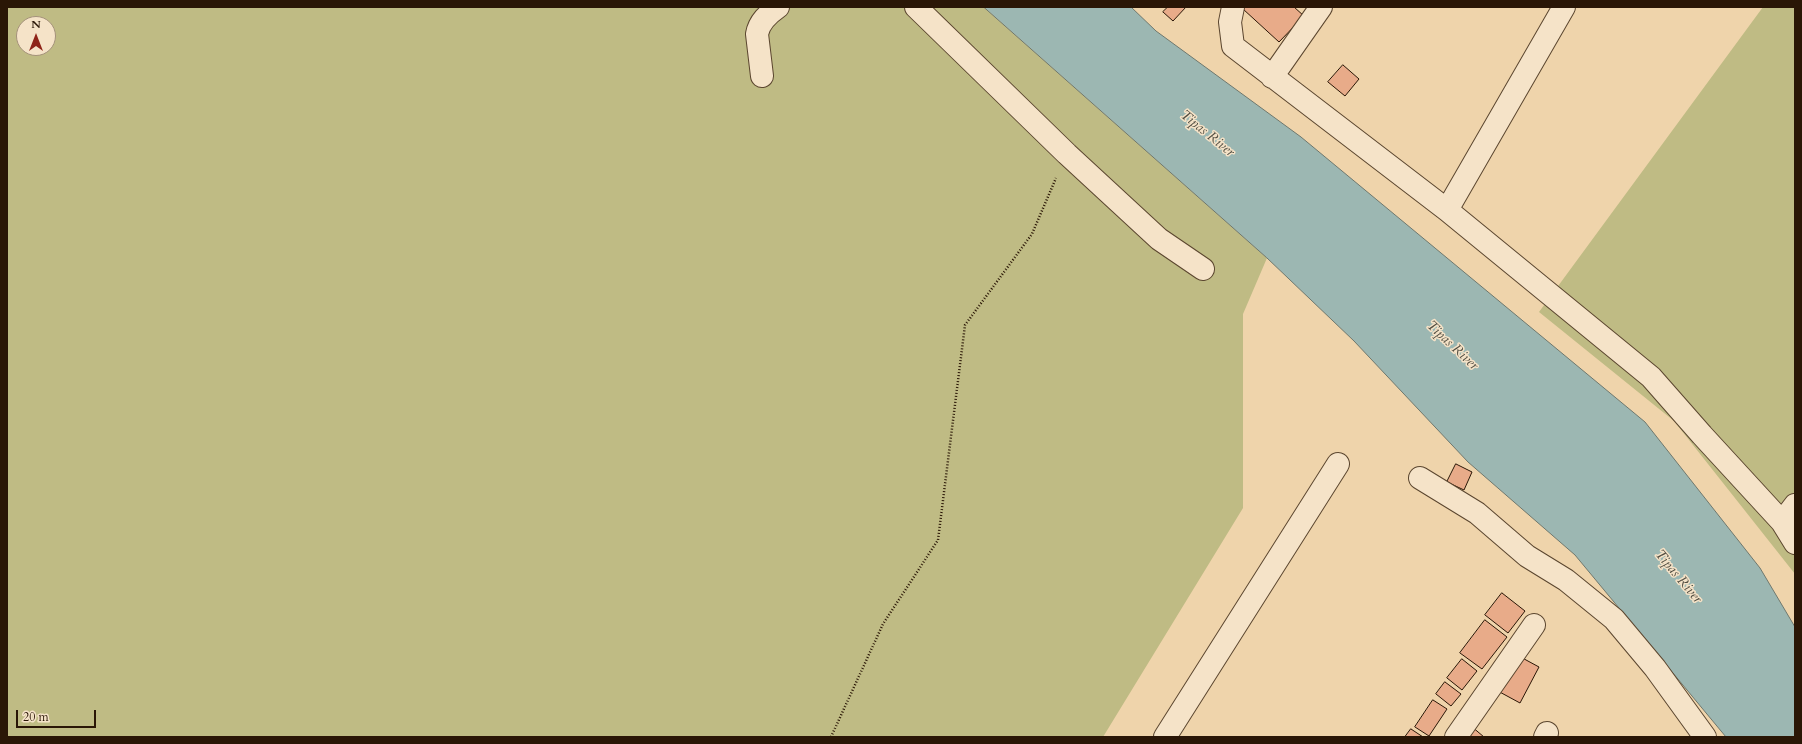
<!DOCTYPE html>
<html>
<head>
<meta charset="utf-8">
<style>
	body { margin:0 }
	#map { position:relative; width:1802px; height:744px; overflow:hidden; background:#efd4ab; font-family:Cardo,serif }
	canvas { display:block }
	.frame { position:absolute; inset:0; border:8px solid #2a1606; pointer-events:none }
	.north { position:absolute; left:16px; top:16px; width:40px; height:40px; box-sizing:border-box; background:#f5e3c8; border:1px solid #a4917a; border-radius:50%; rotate:0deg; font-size:11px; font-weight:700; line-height:16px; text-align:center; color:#2a1606 }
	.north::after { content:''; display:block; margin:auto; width:14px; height:18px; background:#8f2418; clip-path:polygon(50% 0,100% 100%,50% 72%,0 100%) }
	.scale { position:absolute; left:16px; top:710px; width:80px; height:18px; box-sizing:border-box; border:2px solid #2a1606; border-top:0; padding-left:5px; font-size:12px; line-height:14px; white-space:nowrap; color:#2a1606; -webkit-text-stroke:3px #f5e3c8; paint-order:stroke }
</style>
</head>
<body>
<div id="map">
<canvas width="1802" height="744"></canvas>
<div class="frame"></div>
<div class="north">N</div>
<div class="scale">20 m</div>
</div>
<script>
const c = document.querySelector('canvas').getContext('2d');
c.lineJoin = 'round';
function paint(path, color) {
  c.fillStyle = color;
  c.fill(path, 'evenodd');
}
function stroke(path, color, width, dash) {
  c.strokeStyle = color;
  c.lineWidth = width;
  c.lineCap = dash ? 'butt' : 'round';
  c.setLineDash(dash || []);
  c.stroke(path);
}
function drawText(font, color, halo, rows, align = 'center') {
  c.font = font + ' Cardo,serif';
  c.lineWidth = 3;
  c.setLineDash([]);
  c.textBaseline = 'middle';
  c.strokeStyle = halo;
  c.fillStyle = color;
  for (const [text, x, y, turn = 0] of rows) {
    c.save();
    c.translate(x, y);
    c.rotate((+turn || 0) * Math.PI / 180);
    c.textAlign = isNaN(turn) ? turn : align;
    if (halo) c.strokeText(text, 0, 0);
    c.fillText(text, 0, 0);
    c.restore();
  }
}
const green = new Path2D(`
	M7,7H984L1267,258L1243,314V508L1103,737H7ZM24,24H48V48H24Z
	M1763,7H1795V574L1674,421L1539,312Z`);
const water = new Path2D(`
	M984,7H1131L1156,31L1301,137L1645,422L1760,568L1795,627V737H1726L1575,555L1468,462L1354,341L1267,258Z`);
const building = new Path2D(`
	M1168,7H1186L1173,21L1163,12Z
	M1245,7H1294L1304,16L1279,42L1243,9Z
	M1343,65L1359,79L1345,96L1328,82Z
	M1456,464L1472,472L1464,490L1447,482Z
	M1502,593L1525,611L1508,633L1485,615Z
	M1485,620L1507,637L1482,669L1460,653Z
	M1515,654L1539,667L1520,703L1496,690Z
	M1462,659L1477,671L1462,690L1447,678Z
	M1445,682L1461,694L1451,706L1436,694Z
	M1433,700L1447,709L1429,736L1415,727Z
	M1471,726L1484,737H1462Z
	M1411,729L1423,737H1405Z`);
const path = new Path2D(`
	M831,737L883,624L938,540L965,325L1032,234L1056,178`);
const minor = new Path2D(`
	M916,7L1067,154L1159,239L1203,269
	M1233,7L1230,22L1233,46L1447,210L1651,377L1702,435L1782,522L1795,543
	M762,76L757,34C759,22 768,14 778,7
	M1272,77L1321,7
	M1447,210L1564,7
	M1420,478L1477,513L1527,556L1566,580L1614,619L1655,668L1705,737
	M1782,522L1795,505
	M1165,737L1338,464
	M1456,737L1534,625
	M1545,737L1547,733`);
const waterNames = [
	["Tipas River",1207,134,39],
	["Tipas River",1452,346,43],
	["Tipas River",1678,577,50]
];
paint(green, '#bfbb84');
paint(water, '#9cb7b2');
stroke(water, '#6e776d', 1);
paint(building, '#e8ab89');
stroke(building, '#2a1606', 1);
stroke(minor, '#5b462f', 24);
stroke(path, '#2a1606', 2.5, [1, 2]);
stroke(minor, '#f5e3c8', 22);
drawText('italic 14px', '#524e42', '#f5e3c8', waterNames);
</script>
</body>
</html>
